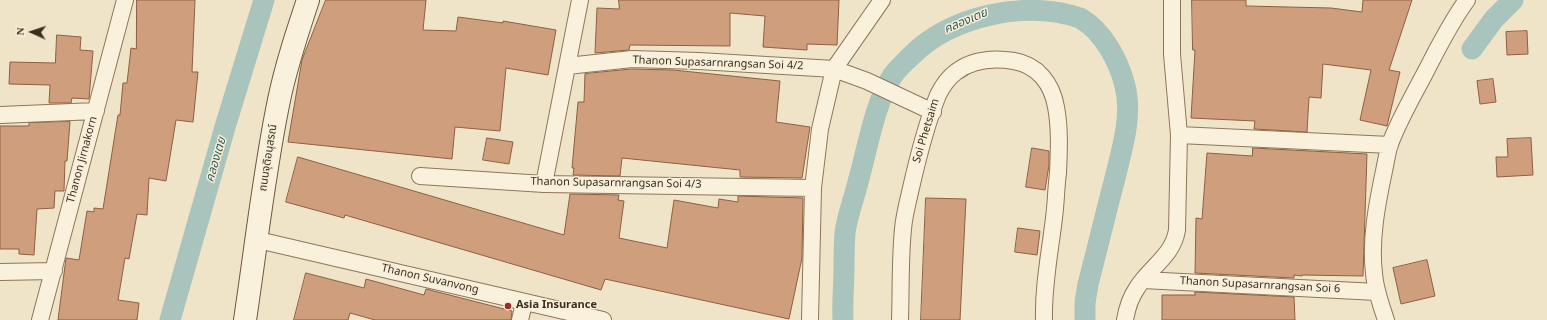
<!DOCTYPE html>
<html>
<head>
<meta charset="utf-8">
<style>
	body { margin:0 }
	#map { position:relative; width:1547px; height:320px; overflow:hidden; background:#f0e4c8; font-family:Georgia,serif }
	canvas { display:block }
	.north { position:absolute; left:12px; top:12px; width:40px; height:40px; -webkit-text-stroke:3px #f7eed8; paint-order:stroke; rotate:273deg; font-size:11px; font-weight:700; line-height:16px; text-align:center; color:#3d2e20 }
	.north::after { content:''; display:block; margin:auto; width:14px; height:18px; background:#3d2e20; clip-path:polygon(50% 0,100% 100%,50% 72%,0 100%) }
</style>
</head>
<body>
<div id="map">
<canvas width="1547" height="320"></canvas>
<div class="north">N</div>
</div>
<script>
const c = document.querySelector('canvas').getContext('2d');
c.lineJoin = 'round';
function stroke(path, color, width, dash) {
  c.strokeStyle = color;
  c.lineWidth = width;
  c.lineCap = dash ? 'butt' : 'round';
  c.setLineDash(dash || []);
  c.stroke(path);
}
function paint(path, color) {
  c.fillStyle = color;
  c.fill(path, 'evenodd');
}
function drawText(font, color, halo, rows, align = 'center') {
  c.font = font + ' Georgia,"Noto Sans Thai",serif';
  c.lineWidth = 3;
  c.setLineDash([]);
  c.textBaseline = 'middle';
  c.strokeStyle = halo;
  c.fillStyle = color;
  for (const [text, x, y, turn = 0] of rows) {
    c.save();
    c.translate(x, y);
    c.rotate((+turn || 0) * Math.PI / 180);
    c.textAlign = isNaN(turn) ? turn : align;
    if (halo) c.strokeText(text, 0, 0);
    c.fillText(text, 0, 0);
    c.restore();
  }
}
const canal = new Path2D(`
	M1472,49L1494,19L1513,0
	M170,320L225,127L264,0
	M843,320C842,303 844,285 844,267C844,256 844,244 845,233C847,216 854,199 858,182C867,151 875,101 893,75C898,68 905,62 911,56C952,15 1026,0 1080,18C1103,31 1119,61 1125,86C1133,117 1121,152 1114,182C1105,216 1097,250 1088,284L1085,303V320`);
const building = new Path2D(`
	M137,0H195L192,72H198L193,122L176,120L166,181L149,178L147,215L137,214L129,259L125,258L118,300L139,303L137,320H58L66,258L79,260L87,211L94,212V208L103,209L118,115H120L123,83H127L131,48L136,49Z
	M326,0H426L423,30L456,31L458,17L503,23V21L556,30L548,75L506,68L500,131L455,127L452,159L288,142L302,60Z
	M619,0H839L837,45L807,44V50L763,47L765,16L730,13V46L630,45L629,50L595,53L597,8L619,9Z
	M1192,0H1246V6L1331,8L1362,12L1363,0H1412L1389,70L1400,72L1387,126L1360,120L1371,70L1323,64L1321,98L1309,97L1307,132L1254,129L1255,121L1191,118L1195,50H1193Z
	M1527,31L1528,54L1507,55L1506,32Z
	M57,35L81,37L80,50L93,51L89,99L72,98L71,103H49L50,85L9,84L10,62L55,63Z
	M632,69L673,70L780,81L776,122L810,127L802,178L740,177V170L622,158L620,176L573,175L574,168H572L578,102H584L585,74Z
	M1493,79L1496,102L1480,104L1477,81Z
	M70,122L67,161H65L64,191H55L54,208L37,209L34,255L19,254V249H0V126H29V123Z
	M487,138L513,142L509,164L483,160Z
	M1531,138L1533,175L1497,177L1496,157H1508L1507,139Z
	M1032,148L1049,151V165L1045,190L1026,187Z
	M1253,148L1367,154L1363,276L1302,275V276L1294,275V278L1195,273L1196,218L1202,219L1207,153L1252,156Z
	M298,157L564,235L570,194L619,195L618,200L624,201L619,238L667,248L674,200L718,208L719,199L738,202V196L803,198L802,258L789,319L605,279L601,290L345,215L344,218L286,202Z
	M926,198L966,199L960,320H921Z
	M1018,228L1040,231L1037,255L1015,252Z
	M1427,260L1435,296L1401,304L1393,268Z
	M306,273L364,288L366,279L424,295L426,289L512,311L511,320H375L350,313L348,320H294Z
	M1195,292L1294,297L1295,320H1162V295H1195Z`);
const street = new Path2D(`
	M567,66L632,59L699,61L834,69L867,81L933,112
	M0,115L96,111
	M1179,135L1390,145
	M420,176L544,184L813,188
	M544,184L580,0
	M258,240L603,320
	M0,272L54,271
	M1143,280L1377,292
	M40,320L125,0
	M520,320L524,303
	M810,320L813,188L820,129L834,69L882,0
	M900,320C901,290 900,259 903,229C904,216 908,201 911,188C918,157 926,125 938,95C942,87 949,77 956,72C973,59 995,58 1014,61C1038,65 1052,84 1056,107C1060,128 1059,151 1058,173C1056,188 1056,203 1054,218C1050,252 1043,286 1044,320
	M1125,320C1127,308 1130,298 1137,288C1150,267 1173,256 1177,230L1179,135L1172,54V0
	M1386,320C1381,305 1375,289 1374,273C1370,240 1377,204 1384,171C1386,162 1387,153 1390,144C1399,120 1413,96 1425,73C1438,48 1450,23 1467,0`);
const secondary = new Path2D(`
	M245,320C256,247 264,172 279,100C286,66 297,33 308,0`);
const markers = [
	[508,306,4,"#9e2a2b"]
];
const streetNames = [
	["Thanon Supasarnrangsan Soi 4/2",718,64,2],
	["Soi Phetsaim",927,131,-73],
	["ถนนจุติอนุสรณ์",269,158,-81],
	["Thanon Jirnakorn",83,160,-75],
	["Thanon Supasarnrangsan Soi 4/3",616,184,1],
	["Thanon Suvanvong",430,280,13],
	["Thanon Supasarnrangsan Soi 6",1260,286,3]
];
const poiNames = [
	["Asia Insurance",516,306]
];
const waterNames = [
	["คลองเตย",966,22,-23],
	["คลองเตย",217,160,-74]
];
stroke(canal, '#a9c4bc', 21);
paint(building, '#cf9f7d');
stroke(building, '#8d5f41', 1);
stroke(street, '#8d765c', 18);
stroke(secondary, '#6f573f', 24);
stroke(street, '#faf1dc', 16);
stroke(secondary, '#faf1dc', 22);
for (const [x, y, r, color] of markers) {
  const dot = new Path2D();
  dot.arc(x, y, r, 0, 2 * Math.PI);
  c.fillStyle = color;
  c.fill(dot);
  stroke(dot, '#f7eed8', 1.5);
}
drawText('11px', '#3d2e20', '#f7eed8', streetNames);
drawText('bold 11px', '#3d2e20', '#f7eed8', poiNames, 'left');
drawText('italic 12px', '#2f5d5a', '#f7eed8', waterNames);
</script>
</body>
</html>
